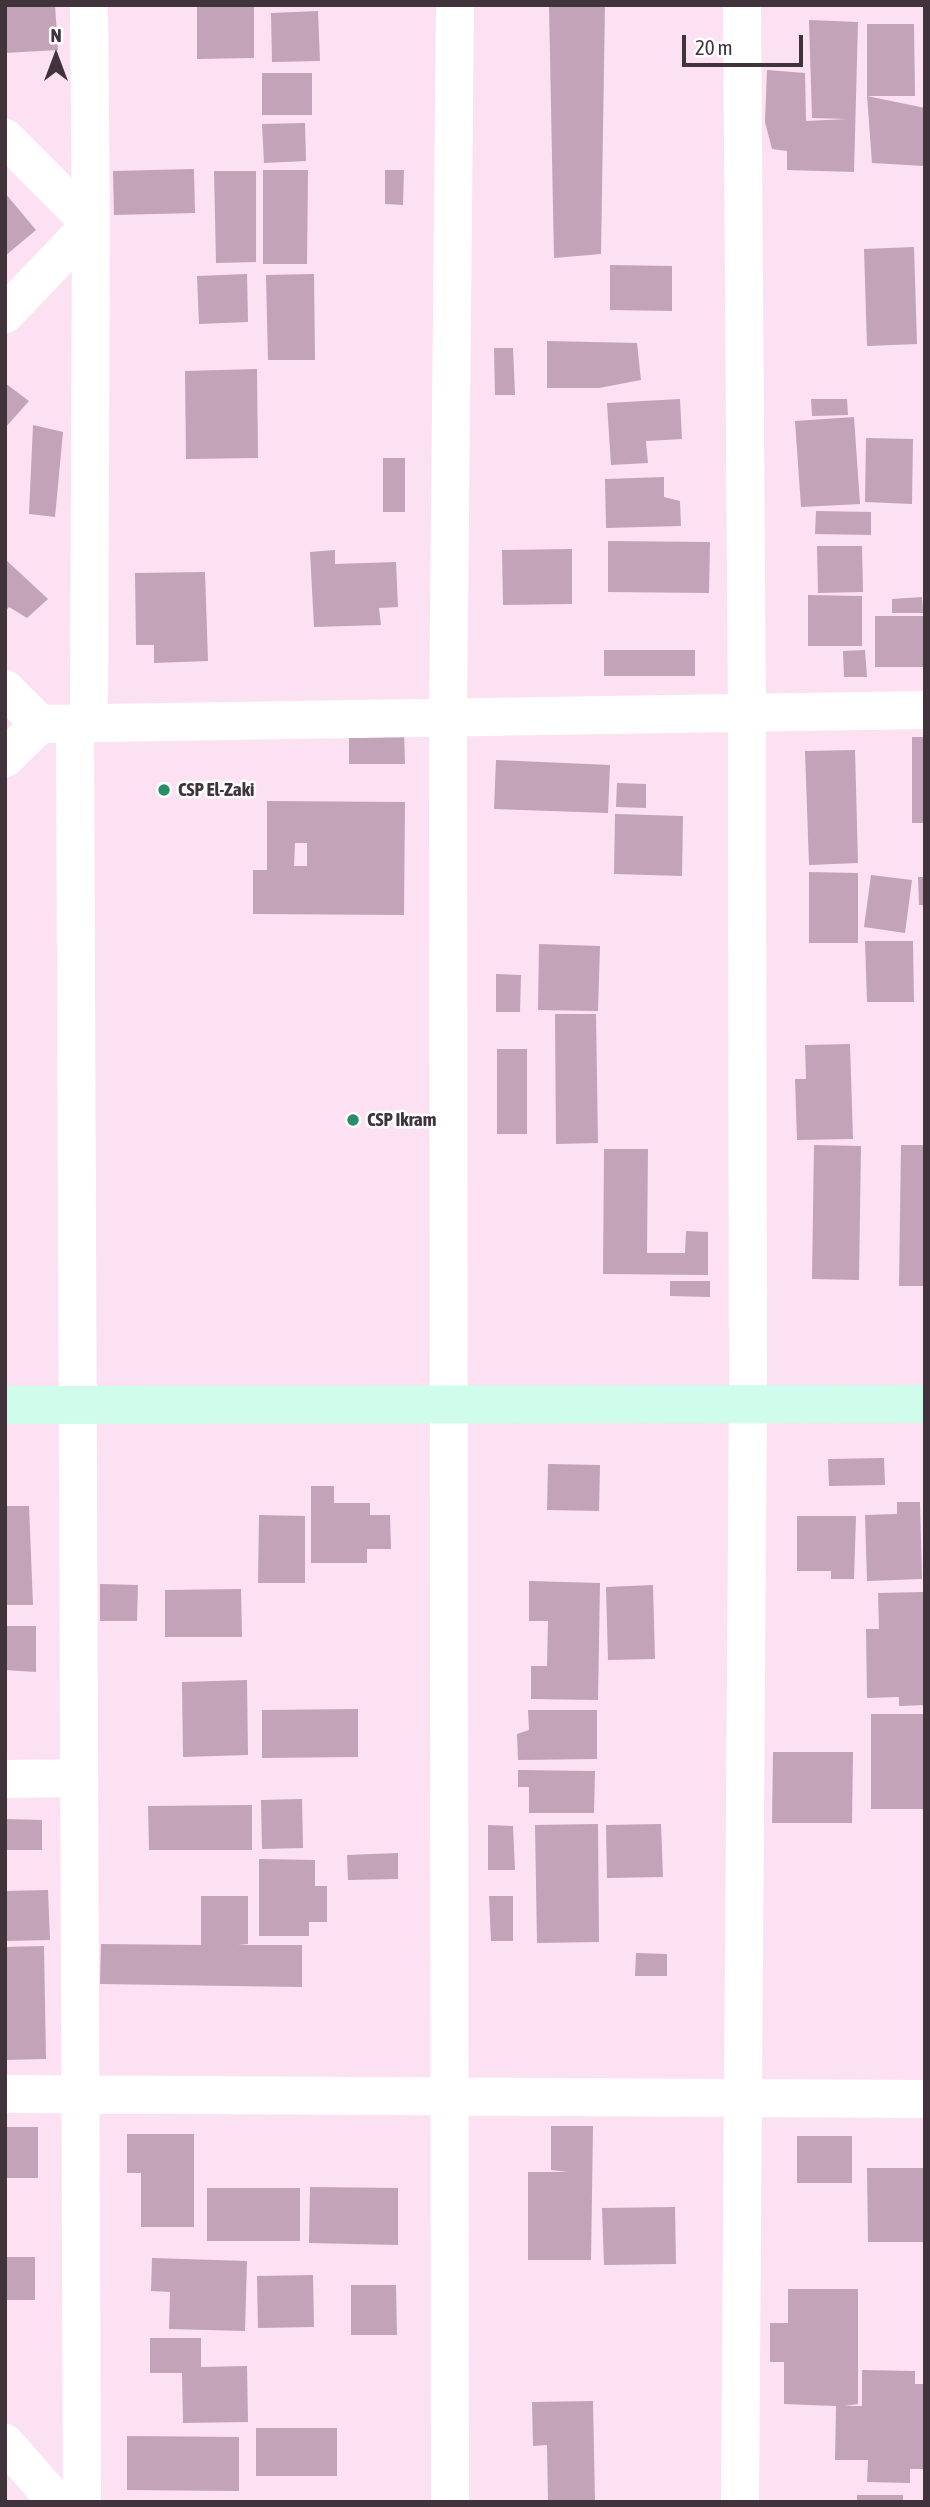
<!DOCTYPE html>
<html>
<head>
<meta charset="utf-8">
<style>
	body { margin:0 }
	#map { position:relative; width:930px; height:2507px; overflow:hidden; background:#fce1f3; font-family:"Asap Condensed",sans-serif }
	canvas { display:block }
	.frame { position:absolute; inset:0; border:7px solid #40333c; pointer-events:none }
	.north { position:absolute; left:21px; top:21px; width:70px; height:70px; -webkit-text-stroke:5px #fff; paint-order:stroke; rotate:0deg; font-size:19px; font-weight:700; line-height:28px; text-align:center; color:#40333c }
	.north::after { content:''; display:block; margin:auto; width:24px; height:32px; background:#40333c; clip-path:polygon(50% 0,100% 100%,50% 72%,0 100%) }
	.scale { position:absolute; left:682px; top:35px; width:121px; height:32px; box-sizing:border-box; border:4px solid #40333c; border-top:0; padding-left:9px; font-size:21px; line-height:24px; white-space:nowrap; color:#40333c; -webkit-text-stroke:5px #fff; paint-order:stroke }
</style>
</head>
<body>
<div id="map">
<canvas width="930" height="2507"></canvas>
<div class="frame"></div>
<div class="north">N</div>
<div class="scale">20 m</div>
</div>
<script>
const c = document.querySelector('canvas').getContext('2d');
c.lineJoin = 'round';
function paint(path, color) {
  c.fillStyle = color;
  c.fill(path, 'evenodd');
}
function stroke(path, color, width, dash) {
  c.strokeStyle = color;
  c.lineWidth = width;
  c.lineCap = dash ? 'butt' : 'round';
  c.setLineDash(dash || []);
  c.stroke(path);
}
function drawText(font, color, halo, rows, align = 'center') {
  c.font = font + ' "Asap Condensed",sans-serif';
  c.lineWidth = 5;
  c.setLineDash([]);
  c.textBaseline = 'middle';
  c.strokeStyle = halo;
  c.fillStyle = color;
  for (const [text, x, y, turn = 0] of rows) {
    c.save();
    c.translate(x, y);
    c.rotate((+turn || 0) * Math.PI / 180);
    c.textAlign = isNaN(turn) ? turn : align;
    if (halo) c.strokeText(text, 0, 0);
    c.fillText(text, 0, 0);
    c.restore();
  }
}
const building = new Path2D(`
	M5,5H55L58,50L5,53Z
	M197,5H254V58L197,59Z
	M549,5H605L601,254L554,258Z
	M318,11L320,61L272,62L271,13Z
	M809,20L858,22L854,172L787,170V151L772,149L765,122L767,70L805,73L806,121L847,119L812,118Z
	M867,24H914L915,96H867Z
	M262,73H312V115H262Z
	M867,96L925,108L924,166L872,163Z
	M305,123L306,161L264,163L262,124Z
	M194,169L195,213L114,215L113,171Z
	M263,170H308L307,264H263Z
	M385,170H404L403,205L385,204Z
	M214,171H256V262L216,263Z
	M5,193L36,230L5,256Z
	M914,247L917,344L867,346L864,249Z
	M610,265L672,266V311L610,310Z
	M247,274L248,322L199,324L197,276Z
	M314,274L315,360H268L266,275Z
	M547,341L637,343L641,380L599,388H547Z
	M494,348H513L515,395H495Z
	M257,369L258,458L186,459L185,371Z
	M5,383L29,401L5,428Z
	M680,399L682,439L646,441L648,463L611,465L607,403Z
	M811,399H847L848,415L812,416Z
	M854,417L860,504L801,507L795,421Z
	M33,425L63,432L55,517L29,514Z
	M866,438L913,439L912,504L865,502Z
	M383,458H405V512H383Z
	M664,477V497L680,501L681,526L606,528L605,479Z
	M816,511L871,512V535L815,534Z
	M608,541L710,542L709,593L608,592Z
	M817,546H862L863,592L818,593Z
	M572,549V604L503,605L502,550Z
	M335,550V564L396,562L398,607L379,608L381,625L314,627L310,552Z
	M5,559L48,599L27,618L9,607L5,612Z
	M205,572L208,661L154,663V645H136L135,573Z
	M808,595L862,596V646H808Z
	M922,597L923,613H892V599Z
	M875,616H925V667H875Z
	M604,650H695V676H604Z
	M865,650L867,677H844L843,651Z
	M404,730L405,764H349V731Z
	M912,737H925V823H912Z
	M855,750L858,863L809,865L805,751Z
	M496,760L610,765L608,813L494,809Z
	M617,783L646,784V808L616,807Z
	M267,801L405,802L404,915L253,914V870H267ZM295,843H307V866H294Z
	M615,814L683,816L682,876L614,874Z
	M809,872L858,873V943H809Z
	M871,875L912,880L905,933L864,927Z
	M918,877H925V905H919Z
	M865,941H913L914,1002H867Z
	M539,944L600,946L598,1011L538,1010Z
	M496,974L521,975L520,1012H496Z
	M555,1014H596L598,1143L556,1144Z
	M850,1044L853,1139L797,1140L795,1079H806L805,1045Z
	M497,1049H527V1134H497Z
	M814,1145L861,1146L859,1280L812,1279Z
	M901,1145H925V1286H899Z
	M604,1149H648L647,1253H685L686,1231L708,1232V1275L603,1274Z
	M670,1281H710V1297L670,1296Z
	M884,1458L885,1485L829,1486L828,1459Z
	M548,1464L600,1465L599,1511L547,1510Z
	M311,1486H334V1503H370V1515H390L391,1549H367V1563H311Z
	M897,1502H920L922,1579L867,1581L865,1515L897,1514Z
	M5,1506H29L33,1605H5Z
	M259,1515L305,1516V1583H258Z
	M797,1516H856L854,1579H831V1571H797Z
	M529,1581L600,1583L598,1700L531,1699V1666H547L548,1621H529Z
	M100,1584L138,1585L137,1621H100Z
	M653,1585L655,1659L608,1660L606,1587Z
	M241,1589L242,1637H165V1590Z
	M924,1592L925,1705L899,1706V1697L867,1698L866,1629H879L878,1593Z
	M5,1626H36V1672L5,1670Z
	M247,1680L248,1755L183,1757L182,1682Z
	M358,1709V1757L262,1758V1710Z
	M528,1710H597V1759L518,1760L517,1734L529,1730Z
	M871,1714H925V1809H871Z
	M773,1752H853L852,1823H772Z
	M518,1770L595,1771L594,1813H529V1787H518Z
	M302,1799L303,1848L262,1849L261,1800Z
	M252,1805V1850H149L148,1806Z
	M5,1819L42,1820V1850H5Z
	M598,1824L599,1942L537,1943L535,1825Z
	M661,1824L663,1877L607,1878L606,1825Z
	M488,1825L513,1826L515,1870H488Z
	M398,1853V1879L348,1880L347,1855Z
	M259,1859L315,1860V1886H327V1922H309V1936H259Z
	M48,1890L50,1940L5,1941V1891Z
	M201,1896H248V1944L238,1945H302V1987L100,1984L101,1944L201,1945Z
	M489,1896H513V1941H491Z
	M44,1946L46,2059L5,2060V1947Z
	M636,1953L667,1954V1976H635Z
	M551,2126H593L591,2260H528V2172H567L551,2170Z
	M5,2127H38V2178H5Z
	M127,2134H194V2227H141V2173H127Z
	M797,2136H852V2183H797Z
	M867,2168H925V2242H868Z
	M310,2187L398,2188V2245L309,2243Z
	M207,2188H300V2241H207Z
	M675,2207L676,2264L604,2265L602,2208Z
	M5,2257H35V2300H5Z
	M152,2258L247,2261L245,2331L169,2329L170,2292L151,2291Z
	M313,2275L314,2327L258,2328L257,2276Z
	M351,2285H396L397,2335H351Z
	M788,2289H858V2404L845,2406H862V2370L915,2371V2384H925V2469H910V2483L867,2482L868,2460H835L836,2406L784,2404V2362H770V2323H788Z
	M150,2338H201V2367L247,2366L248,2422L183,2423L182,2373H150Z
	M593,2401L595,2502H548L547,2445L533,2446L532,2402Z
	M256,2428H337V2476H256Z
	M127,2436L239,2437V2491L127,2490Z
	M857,2495H903V2502H857Z`);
const street = new Path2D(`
	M89,5L91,224L89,723
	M5,138L91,224
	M5,314L91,224
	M5,689L40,724
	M75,723L82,2502
	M5,758L40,724L925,710
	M5,1779L79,1778
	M5,2094L925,2099
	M5,2443L57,2502
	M450,2502L448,717L455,5
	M740,2502C741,2134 747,1766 748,1398C749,934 746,469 742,5`);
const secondary = new Path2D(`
	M5,1405L925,1404`);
const markers = [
	[164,790,7,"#298d68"],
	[353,1120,7,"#298d68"]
];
const poiNames = [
	["CSP El-Zaki",178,790],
	["CSP Ikram",367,1120]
];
paint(building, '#c2a3b8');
stroke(street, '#fff', 38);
stroke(secondary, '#cffceb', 38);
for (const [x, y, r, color] of markers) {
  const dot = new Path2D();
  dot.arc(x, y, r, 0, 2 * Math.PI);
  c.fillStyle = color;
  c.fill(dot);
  stroke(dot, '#fff', 2.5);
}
drawText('bold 19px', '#40333c', '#fff', poiNames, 'left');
</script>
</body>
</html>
